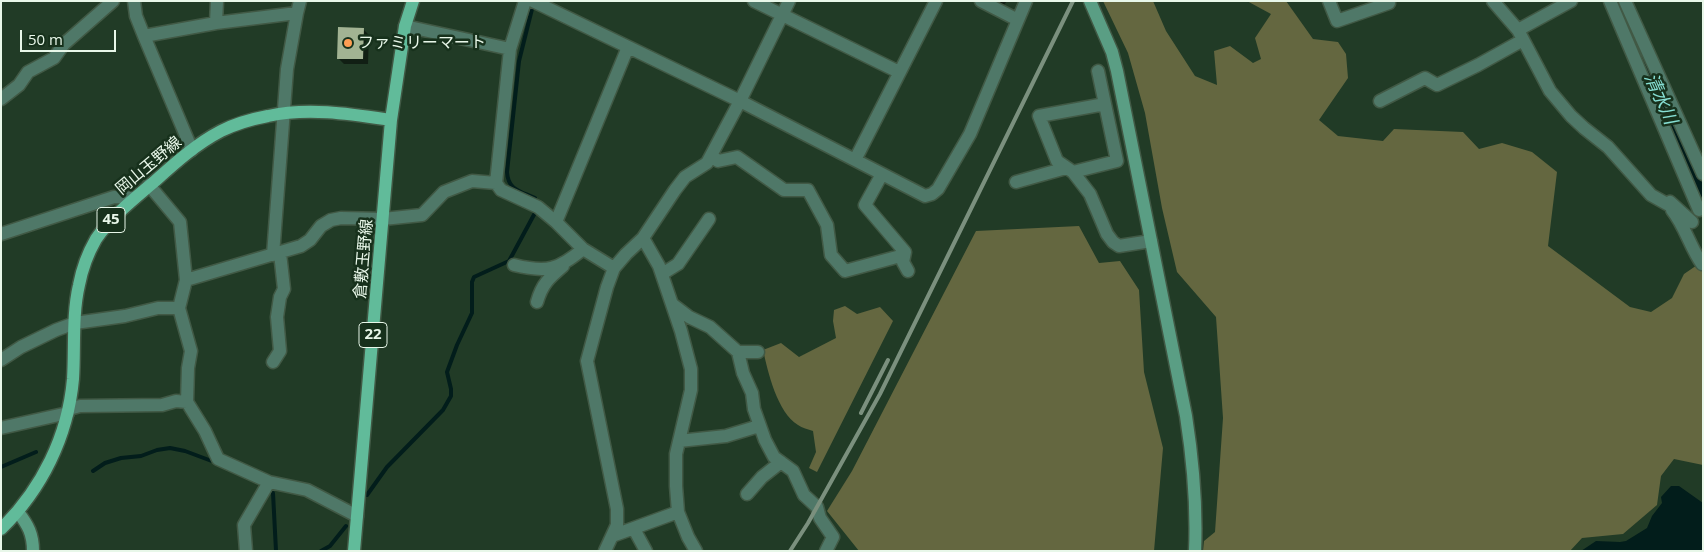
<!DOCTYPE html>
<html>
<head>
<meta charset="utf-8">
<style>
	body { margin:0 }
	#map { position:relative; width:1704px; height:552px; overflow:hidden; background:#213b26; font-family:"Open Sans",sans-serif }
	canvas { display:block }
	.frame { position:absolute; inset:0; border:2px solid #e8f7e9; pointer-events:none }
	.scale { position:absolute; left:20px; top:30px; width:96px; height:22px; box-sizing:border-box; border:2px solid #e8f7e9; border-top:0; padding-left:6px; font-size:15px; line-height:18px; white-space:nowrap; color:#e8f7e9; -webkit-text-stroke:4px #17311c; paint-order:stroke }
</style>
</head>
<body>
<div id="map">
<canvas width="1704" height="552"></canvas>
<div class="frame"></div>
<div class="scale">50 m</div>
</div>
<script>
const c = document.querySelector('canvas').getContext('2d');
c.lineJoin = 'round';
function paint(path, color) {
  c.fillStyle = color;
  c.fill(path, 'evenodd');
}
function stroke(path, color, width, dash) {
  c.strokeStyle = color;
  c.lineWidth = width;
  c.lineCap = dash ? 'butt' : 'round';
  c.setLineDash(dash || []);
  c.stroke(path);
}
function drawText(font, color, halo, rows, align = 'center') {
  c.font = font + ' "Open Sans","Noto Sans JP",sans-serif';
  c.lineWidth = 5;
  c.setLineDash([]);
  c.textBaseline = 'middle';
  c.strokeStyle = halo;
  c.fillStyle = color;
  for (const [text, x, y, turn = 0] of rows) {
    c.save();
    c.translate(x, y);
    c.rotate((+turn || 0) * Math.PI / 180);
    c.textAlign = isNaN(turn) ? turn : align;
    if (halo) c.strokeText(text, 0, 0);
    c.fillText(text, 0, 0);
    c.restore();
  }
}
const forest = new Path2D(`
	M1103,1H1153L1166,31L1195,76L1217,85L1214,51L1230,46L1253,63L1261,59L1255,38L1271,14L1247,1H1286L1313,39L1338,42L1346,54L1348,78L1319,120L1338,136L1383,141L1394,129L1463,132L1479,149L1502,143L1532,152L1557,172L1548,246L1630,307L1651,312L1672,298L1684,274L1703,261V465L1674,459L1661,476L1657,505L1623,534L1582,538L1570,551H1203L1204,541L1215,532L1223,418L1216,317L1177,272L1162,208L1145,113L1128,53Z
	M1079,226L1099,263L1120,261L1139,290L1144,372L1163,448L1154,551H859L827,511L852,471L976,231Z
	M845,306L857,314L880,307L893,321L817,472L809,468L816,452L813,431C808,429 802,428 798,425C777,412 768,372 763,350L781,343L799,357L836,338L833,321L834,310Z`);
const water = new Path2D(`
	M1671,486H1679L1703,503V551H1581L1596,541L1620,542L1626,541L1647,528L1652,516L1662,503L1661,497Z`);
const shadow = new Path2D(`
	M997,1H1007L1004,5Z
	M363,29L369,35L368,64H344L338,58Z`);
const stream = new Path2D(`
	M532,9L519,61L507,172C508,190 520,191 535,198
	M1,467L36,452
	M93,471L105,463L121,458L141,456L157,450L170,448L185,451L217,463
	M273,493L276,551
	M367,495L387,467L443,410L451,396V389L447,372L457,345L472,313V282L474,277L509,261L536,211
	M321,551L330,546L346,526`);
const river = new Path2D(`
	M1618,1L1703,197`);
const building = new Path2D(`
	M338,27L364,28L363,59H337Z`);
const street = new Path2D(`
	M134,1L136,16L144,36L192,150
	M525,1L510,49L496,183L501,190L538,207L556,222L583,249L614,268
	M533,1L740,101L925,196L932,194L938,189L970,134L1026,1
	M754,1L899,72
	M981,1L1018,20
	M1329,1L1337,21L1389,3
	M1493,1L1518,30L1550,91L1571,116L1584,128L1608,147L1651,195L1667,204L1670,202L1692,222
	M1610,1L1699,210L1703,208
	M1625,1L1703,174
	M216,23L217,1
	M405,26L510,49
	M1518,30L1571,1
	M144,36L216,23L297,13
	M1,99L19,85L28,72L54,58L64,44L113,1
	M1380,101L1425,78L1437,85L1478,65L1523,40
	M1105,104L1039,116L1057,161L1073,172L1090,194L1107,234L1113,242L1119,246L1151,241
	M711,156L718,161L737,157L784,190H808L827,225L831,255L845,271L904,255
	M855,160L936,1
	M1073,172L1117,161L1098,71
	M882,174L865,205L905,252L903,262L908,271
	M1016,182L1066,168
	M149,185L180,222L186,280L179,308L191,351L188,368L187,402L205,431L218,459L269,482L307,490L357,516
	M1672,210C1685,226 1690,247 1702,264
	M556,222L628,47
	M1,234L114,197L134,198
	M643,238L659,266L681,331L691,369V390L676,454V486L678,512L688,537L696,551
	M273,255L287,69L297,13L300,1
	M514,265C547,273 558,270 583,249
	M662,274L678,264L709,219
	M186,280L301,246L310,240L321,226L331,220L341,218L383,219L422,215L444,192L472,181L496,183
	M537,302C542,284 549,278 563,266
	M672,304L689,317L710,327L738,352L743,373L752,393L754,409L765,440L774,457L793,471L804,495L817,507L820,518L833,537L826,551
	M738,352H758
	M1,360L21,347L56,330L75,323L125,316L158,308H179
	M273,362L280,351L277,317L280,297L284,289L280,253
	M69,409L80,406L162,405L176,401L187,402
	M1,428L68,413
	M679,441L726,436L759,426
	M747,494L762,477L781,462
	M634,529L646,551
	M612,536L678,512
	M246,551L244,525L269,482
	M605,551L617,525V509L587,361L607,287L614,268L626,254L643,238L675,190L685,177L707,163L740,101L789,1`);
const secondary = new Path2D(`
	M1090,1L1112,52L1117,71L1186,416C1193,461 1197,505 1195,551
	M18,512C28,525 33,534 33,551`);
const primary = new Path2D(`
	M1,529C42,489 68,436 73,379C75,348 72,315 79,285C82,269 88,253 96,239C112,216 134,199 155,181C175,163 196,144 221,131C235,124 252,119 268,116C308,107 351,114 391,120
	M354,551L391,120L405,26L413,1`);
const rail = new Path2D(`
	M861,413L888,360
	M790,551L808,523L880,394L1073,1`);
const markers = [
	[348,43,5,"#fc9d53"]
];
const shields = [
	[111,220,28],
	[373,335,28]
];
const shieldNames = [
	["45",111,220],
	["22",373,335]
];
const poiNames = [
	["ファミリーマート",358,43]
];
const streetNames = [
	["岡山玉野線",149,166,-40],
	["倉敷玉野線",364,259,-85]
];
const waterNames = [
	["清水川",1660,99,66]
];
paint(forest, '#646740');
paint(water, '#021d1b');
paint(shadow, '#0007');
stroke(stream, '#021d1b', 4);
stroke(river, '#021d1b', 22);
paint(building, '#a2b393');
stroke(street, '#415945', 15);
stroke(secondary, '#415945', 15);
stroke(primary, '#415945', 15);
stroke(street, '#4f7868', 12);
stroke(secondary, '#5a9e84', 12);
stroke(primary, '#61bb9a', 12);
stroke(rail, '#7b907e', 4);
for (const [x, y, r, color] of markers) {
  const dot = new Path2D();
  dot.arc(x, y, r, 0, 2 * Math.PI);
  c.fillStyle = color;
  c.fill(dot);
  stroke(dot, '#17311c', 2);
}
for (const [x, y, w] of shields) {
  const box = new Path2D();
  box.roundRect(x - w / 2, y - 12.5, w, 25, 4);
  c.fillStyle = '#17311c';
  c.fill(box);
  stroke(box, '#e8f7e9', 1);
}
drawText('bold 15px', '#e8f7e9', null, shieldNames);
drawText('16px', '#e8f7e9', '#17311c', poiNames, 'left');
drawText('16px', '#e8f7e9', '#17311c', streetNames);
drawText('italic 18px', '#87e0d5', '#17311c', waterNames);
</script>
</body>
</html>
